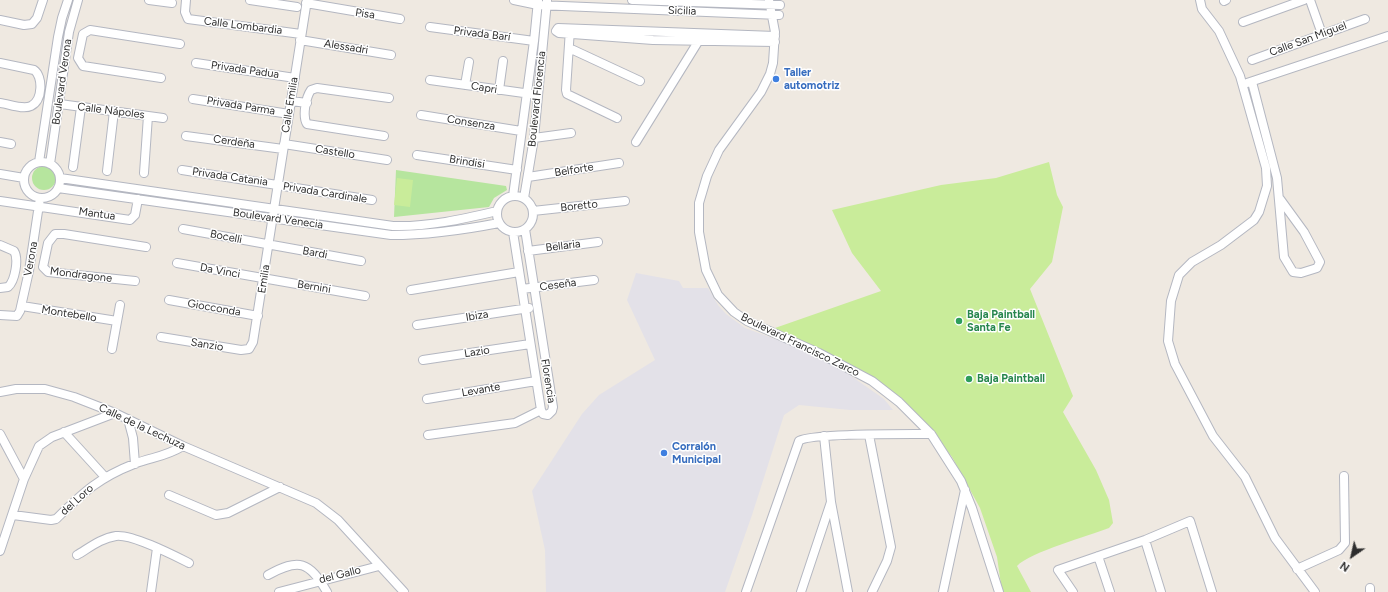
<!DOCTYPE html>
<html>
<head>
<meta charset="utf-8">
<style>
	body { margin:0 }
	#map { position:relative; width:1388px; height:592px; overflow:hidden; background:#efe9e1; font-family:Figtree,sans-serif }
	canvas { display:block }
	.north { position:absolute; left:1332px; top:536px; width:40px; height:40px; -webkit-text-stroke:3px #fff; paint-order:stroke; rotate:214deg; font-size:11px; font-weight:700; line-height:16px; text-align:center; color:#2e2e2e }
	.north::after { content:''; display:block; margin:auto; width:14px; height:18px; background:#2e2e2e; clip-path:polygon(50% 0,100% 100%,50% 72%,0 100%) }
</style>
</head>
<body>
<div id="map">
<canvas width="1388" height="592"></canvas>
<div class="north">N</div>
</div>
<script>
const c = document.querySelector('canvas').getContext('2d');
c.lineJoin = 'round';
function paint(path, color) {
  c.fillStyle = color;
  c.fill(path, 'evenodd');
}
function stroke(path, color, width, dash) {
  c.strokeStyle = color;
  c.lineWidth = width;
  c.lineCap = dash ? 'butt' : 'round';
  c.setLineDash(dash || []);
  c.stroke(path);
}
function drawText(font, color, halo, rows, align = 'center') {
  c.font = font + ' Figtree,sans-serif';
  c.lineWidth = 3;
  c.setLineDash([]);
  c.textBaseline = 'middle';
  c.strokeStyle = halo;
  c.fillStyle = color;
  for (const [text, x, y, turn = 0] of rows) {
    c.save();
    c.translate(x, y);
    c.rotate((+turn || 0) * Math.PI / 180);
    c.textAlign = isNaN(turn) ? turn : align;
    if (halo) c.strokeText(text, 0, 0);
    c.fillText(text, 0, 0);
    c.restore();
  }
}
const industrial = new Path2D(`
	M636,273L679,281L683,288H708L718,305L726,314L745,328L794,346L841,369L884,399L893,410H850L799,405L784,415L752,515L725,592H546L545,550L532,491L582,414L599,395L655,360L627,300Z`);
const green = new Path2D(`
	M32 178a12 12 0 1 1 24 0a12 12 0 1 1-24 0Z
	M396,170L506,186L507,190L494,198L489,207L394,217Z`);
const pitch = new Path2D(`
	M1049,162L1057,195L1063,207L1052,262L1030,289L1073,396L1063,412L1096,470L1109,500L1113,523L1109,528C1089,536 1030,552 1017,566L1031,592H1002L997,557L980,508L952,457L921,418L896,394L868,375L775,328L881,291L852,253L832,210L941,185L996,178Z
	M397,178L413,180L410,207L394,205Z`);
const minor = new Path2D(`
	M149,0L172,3
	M186,0L185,12L188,19L301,34
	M250,0L297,7
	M514,0L538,5L779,15
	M632,0L780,5
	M769,0L775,32L773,63L770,74L761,92L719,150L707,176L699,203V232L706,270L718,295L734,312L747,321L819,353L872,381L899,402L931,434L961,481L972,508L999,592
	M1200,0L1202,9L1219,31L1240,76L1266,168L1267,186L1259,212L1254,220L1221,245L1192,262L1179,275L1171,301L1168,341L1175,364L1213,436L1245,477L1275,538L1315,592
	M1310,0L1322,34
	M1224,1L1226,0
	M306,3L400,19
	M0,20L24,25L32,24L37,18L43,0
	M1243,22L1304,0
	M430,27L534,41
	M570,29L566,90L567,94L617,118
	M300,40L391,55
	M775,42L653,40L559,33L556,31L558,28L775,36
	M569,48L640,81
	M1252,60L1365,19
	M0,63L34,70C43,76 43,100 31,106C23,110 9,104 0,103
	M196,63L295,78
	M161,78L83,66L78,58L83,34L90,30L180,44
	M430,80L531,94
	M1252,82L1277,178L1284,257L1293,272L1301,273L1317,268L1320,262L1304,232L1280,199
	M1247,83L1388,36
	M465,85L469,62
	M499,90L503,61
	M193,99L289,114
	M291,101L307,103
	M60,104L163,118
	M421,115L521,131
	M186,136L283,149
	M384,136L307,124C302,116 306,97 311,90L317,88L389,98
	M534,138L571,133
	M0,142L11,144
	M636,142L701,37
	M284,144L387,160
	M417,155L517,170
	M39,162L58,37L62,18L68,0
	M24 180a18 18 0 1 1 36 0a18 18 0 1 1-36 0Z
	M50,164L69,32L78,0
	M73,167L81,107
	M182,170L372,200
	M107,171L114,111
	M144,173L148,116
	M0,174L24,178
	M528,177L619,163
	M60,178L393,226C429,227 463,219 497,211
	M58,188L391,235C428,235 463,230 499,223
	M513,196L534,41L538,1
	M497 214a18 18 0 1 1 36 0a18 18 0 1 1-36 0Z
	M524,198L534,138L547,1
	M0,201L130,220L135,215L138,199
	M533,211L625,201
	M183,229L361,261
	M513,232L541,410L543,414L548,415L552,411L553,407L525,229
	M0,245L14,251C19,259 15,281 8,287L0,288
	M528,251L598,242
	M177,263L365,296
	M135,281L48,272L43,267L48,243L55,234H64L146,247
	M522,289L594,280
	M411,290L519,272
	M169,300L258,316
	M22,306L117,321
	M0,315L17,316L20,311L29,271L40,198
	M417,325L529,308
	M161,337L241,350L249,349L253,342L307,0
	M112,349L120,305
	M423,360L530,344
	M0,392L16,389H45L74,397L115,413L183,446L316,503L338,520L404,592
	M427,399L536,381
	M128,419L133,438L135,464
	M64,432L105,477
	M0,434L24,479
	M428,435L515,423L541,410
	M869,435L891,547L887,561L872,592
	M169,495L216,515L228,513L280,487
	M831,502L848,592
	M13,515L51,520L56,519C83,493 98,478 134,464C152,457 165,457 183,446
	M1145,540L1161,592
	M0,551L24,479L39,446L52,437L115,413
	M77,555C89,548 101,538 116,536C132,534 173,555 189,563
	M1098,556L1110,592
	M1297,569L1339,550L1345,543L1344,476
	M268,575C299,558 309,561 327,592
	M151,592L157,548
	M279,592L379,566
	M746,592L799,441C808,433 912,434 931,434
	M801,592L831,502L824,436
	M943,592L965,490
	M1073,592L1058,570L1145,540L1190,521L1212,592
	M1370,592V588`);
const markers = [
	[776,79,4,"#3f7fe0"],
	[959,321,4,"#2e9e5b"],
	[969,379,4,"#2e9e5b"],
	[664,453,4,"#3f7fe0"]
];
const streetNames = [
	["Sicilia",682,11,2],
	["Pisa",365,14,9],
	["Calle Lombardia",243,26,7],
	["Privada Barí",482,34,7],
	["Calle San Miguel",1308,39,-20],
	["Alessadri",346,47,9],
	["Privada Padua",245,70,8],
	["Boulevard Verona",62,82,-82],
	["Capri",484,88,9],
	["Boulevard Florencia",537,99,-84],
	["Calle Emilia",290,105,-81],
	["Privada Parma",241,106,9],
	["Calle Nápoles",111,111,7],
	["Consenza",471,123,9],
	["Cerdeña",234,142,8],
	["Castello",335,152,9],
	["Brindisi",467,162,9],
	["Belforte",574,170,-9],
	["Privada Catania",230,177,8],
	["Privada Cardinale",325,193,9],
	["Boretto",579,206,-6],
	["Mantua",97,214,8],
	["Boulevard Venecia",278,219,8],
	["Bocelli",226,237,11],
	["Bellaria",563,246,-7],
	["Bardi",315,253,10],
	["Verona",31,259,-80],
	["Da Vinci",220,271,10],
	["Mondragone",81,275,7],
	["Emilia",264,279,-81],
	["Ceseña",558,285,-7],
	["Bernini",314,287,9],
	["Giocconda",214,308,10],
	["Montebello",69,314,9],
	["Ibiza",477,316,-9],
	["Sanzio",207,345,9],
	["Boulevard Francisco Zarco",800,345,26],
	["Lazio",477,352,-9],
	["Florencia",548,381,81],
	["Levante",481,390,-10],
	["Calle de la Lechuza",142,427,25],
	["del Loro",77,500,-42],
	["del Gallo",340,575,-14]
];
const shopNames = [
	["Taller",784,73],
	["automotriz",784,86],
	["Corralón",672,447],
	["Municipal",672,460]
];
const leisureNames = [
	["Baja Paintball",967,315],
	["Santa Fe",967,328],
	["Baja Paintball",977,379]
];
paint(industrial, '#e3e1e8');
paint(green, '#b6e59e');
paint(pitch, '#c9ec9a');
stroke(minor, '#b4b7c1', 10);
stroke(minor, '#fff', 8);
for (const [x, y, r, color] of markers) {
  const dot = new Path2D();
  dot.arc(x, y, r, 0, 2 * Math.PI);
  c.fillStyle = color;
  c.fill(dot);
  stroke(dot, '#fff', 1.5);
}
drawText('11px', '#2e2e2e', '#fff', streetNames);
drawText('bold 11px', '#366cbe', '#fff', shopNames, 'left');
drawText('bold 11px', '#27864d', '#fff', leisureNames, 'left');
</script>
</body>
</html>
